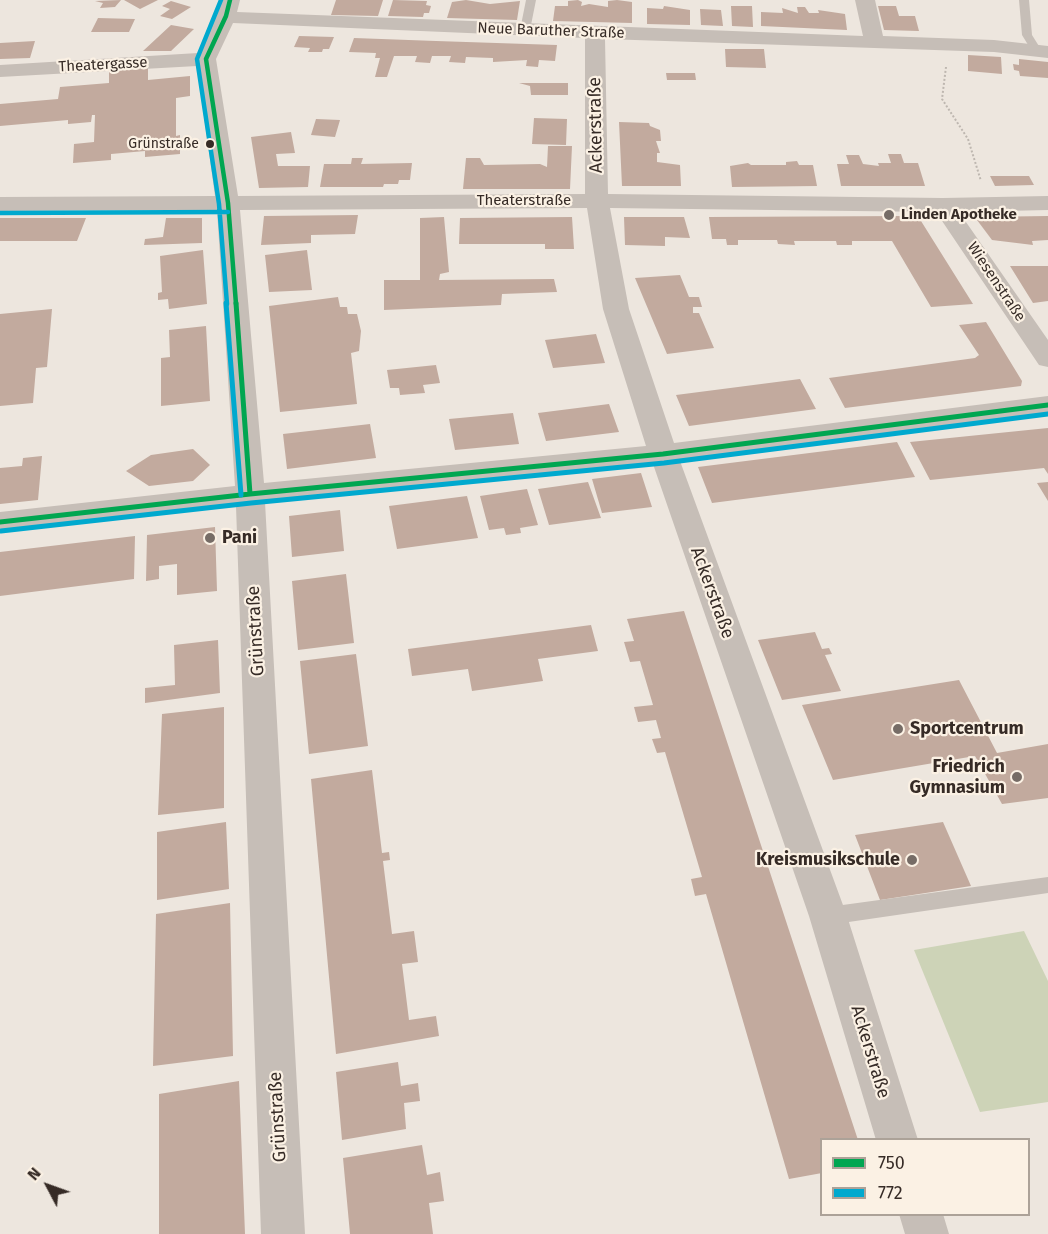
<!DOCTYPE html>
<html>
<head>
<meta charset="utf-8">
<style>
	body { margin:0 }
	#map { position:relative; width:1048px; height:1234px; overflow:hidden; background:#ede6de; font-family:"Fira Sans",sans-serif }
	canvas { display:block }
	.legend { position:absolute; left:820px; top:1138px; width:210px; height:78px; box-sizing:border-box; background:#fbf1e4; border:2px solid #aca298; margin:0; padding:8px 10px; list-style:none; font-size:18px; color:#362b26 }
	.legend li { display:flex; align-items:center; gap:12px; height:30px }
	.legend b { width:30px; border:2px solid #aca298 }
	.north { position:absolute; left:18px; top:1156px; width:60px; height:60px; -webkit-text-stroke:4px #fbf1e4; paint-order:stroke; rotate:311deg; font-size:16px; font-weight:700; line-height:24px; text-align:center; color:#362b26 }
	.north::after { content:''; display:block; margin:auto; width:21px; height:27px; background:#362b26; clip-path:polygon(50% 0,100% 100%,50% 72%,0 100%) }
</style>
</head>
<body>
<div id="map">
<canvas width="1048" height="1234"></canvas>
<ul class="legend">
<li><b style="height:8px;background:#00a651"></b>750</li>
<li><b style="height:8px;background:#00a9ce"></b>772</li>
</ul>
<div class="north">N</div>
</div>
<script>
const c = document.querySelector('canvas').getContext('2d');
c.lineJoin = 'round';
function paint(path, color) {
  c.fillStyle = color;
  c.fill(path, 'evenodd');
}
function stroke(path, color, width, dash) {
  c.strokeStyle = color;
  c.lineWidth = width;
  c.lineCap = dash ? 'butt' : 'round';
  c.setLineDash(dash || []);
  c.stroke(path);
}
function drawText(font, color, halo, rows, align = 'center') {
  c.font = font + ' "Fira Sans",sans-serif';
  c.lineWidth = 4.5;
  c.setLineDash([]);
  c.textBaseline = 'middle';
  c.strokeStyle = halo;
  c.fillStyle = color;
  for (const [text, x, y, turn = 0] of rows) {
    c.save();
    c.translate(x, y);
    c.rotate((+turn || 0) * Math.PI / 180);
    c.textAlign = isNaN(turn) ? turn : align;
    if (halo) c.strokeText(text, 0, 0);
    c.fillText(text, 0, 0);
    c.restore();
  }
}
const green = new Path2D(`
	M1024,931L1048,981V1102L980,1112L914,950Z`);
const building = new Path2D(`
	M121,0L115,7L100,8L103,3L95,1Z
	M124,0H158L140,9Z
	M336,0H383L378,16L331,15Z
	M393,0L427,1L426,5L431,6L429,13H424L423,17L388,16Z
	M466,0L490,4L520,1L517,20L447,18L452,2Z
	M578,0L582,2L581,6L589,4L608,7V1L617,0L632,2V23L553,21L555,6H568V1Z
	M171,1L191,7L172,19L160,16L170,9L162,6Z
	M664,6L690,10V25L647,24V8L663,9Z
	M731,6H752L753,27L732,26Z
	M878,6H896L899,16H915L919,31L884,30Z
	M797,7H805L809,13H819L818,10L845,14L847,30L761,26V12L783,13L782,8L798,13Z
	M700,9L721,10L723,26L701,25Z
	M98,18L135,19L129,32H91Z
	M171,25L194,29L171,51H143Z
	M299,36L334,37L329,49H323L322,52H308L310,48L294,47Z
	M354,38L436,41L557,45L555,61L539,60L538,67L526,66L527,60L493,62V58L466,57L465,63L449,62L451,56H432L430,63L415,62L417,56H394L387,77H375L380,58H375L376,53L349,52Z
	M35,41L30,58L0,59V43Z
	M725,49H764L766,68L726,67Z
	M968,55L1001,57L1002,74L968,71Z
	M1019,59L1048,62V78L1020,76L1019,71L1014,70L1013,64L1019,65Z
	M148,68V80L190,76V96L176,98V136L180,135V154L145,157V151L111,154V160L73,163L74,144L94,142L95,115H92L91,122L68,124V120L0,126V104L58,99L60,87L109,83V71Z
	M666,73H695L696,80H667Z
	M519,83H568V95H531L530,86Z
	M534,118L567,119L566,145L532,144Z
	M316,119L340,120L335,137L311,135Z
	M619,122L649,123L650,126L660,130L661,141H656L660,153H657V162L680,165L681,186H622Z
	M291,132L295,153L276,154L278,166H310L308,187L259,188L251,137Z
	M548,146H572L570,189H463L466,158H480L484,165L540,164L547,167Z
	M888,154H901L904,163H918L925,186H841L837,164H849L846,155H859L863,164L879,166L878,163H891Z
	M352,158H363L361,164L412,163L410,180H399L398,184H384L383,187H320L324,164H351Z
	M797,161L799,165H813L817,186L732,187L730,166L748,163L751,165H786V162Z
	M990,176H1029L1034,185L995,186Z
	M358,215L355,234L311,235V243L261,245L264,216Z
	M909,216L921,221L973,304L931,307L892,241H852V245H837L836,241H794L795,245L778,244L777,240H738V245H727L726,239H712L709,217Z
	M1048,216V240L1032,241L1033,245L992,240L977,220L980,217Z
	M444,217L449,272L440,274L439,280L554,279L557,292L502,294L501,305L384,310V280H420V218Z
	M572,217L574,249H545V244H459L460,218Z
	M684,217L690,238L665,237V246L625,245L624,217Z
	M0,218H86L77,241H0Z
	M166,218H202V243L144,245L145,239L163,237Z
	M203,250L207,304L169,309L168,299L158,300V293L162,292L160,256Z
	M307,250L312,290L269,292L265,255Z
	M1010,266H1048V301L1033,303Z
	M680,275L689,297H699L702,307H693V313H699L714,348L667,354L635,278Z
	M338,297L340,307H347L348,314H357L361,331L359,351L351,353L357,404L280,412L269,306Z
	M52,309L47,367L36,368L33,403L0,406V314Z
	M986,322L1022,381L1021,386L845,408L829,378L975,358L979,355L959,325Z
	M206,326L210,401L161,406V358L170,357L169,330Z
	M596,334L605,363L553,368L545,340Z
	M436,365L440,383L423,385L425,393L400,395L399,388H390L387,370Z
	M800,379L816,409L689,426L676,395Z
	M609,404L619,432L546,441L538,413Z
	M513,413L519,444L455,450L449,419Z
	M370,424L376,458L287,469L283,434Z
	M1048,428V474L1044,468L930,480L910,442Z
	M897,442L915,477L712,503L698,467Z
	M193,449L210,465L193,481L149,486L126,471L151,455Z
	M42,456L38,500L0,504V468L22,466L23,458Z
	M641,473L652,507L602,513L592,479Z
	M588,482L601,518L549,525L538,489Z
	M1048,482V501L1037,483Z
	M527,489L538,525L520,528L521,533L506,535L504,528L489,530L480,496Z
	M467,496L478,538L397,549L389,506Z
	M340,510L344,551L292,557L289,516Z
	M215,527L217,591L177,595V564L159,566V579L146,581L147,535Z
	M135,536L134,579L0,596V552Z
	M346,574L354,643L298,650L292,581Z
	M684,611L858,1140H822V1173L789,1179L706,894L695,896L691,879L702,877L665,752L657,753L652,739L661,738L656,720L638,722L634,707L653,705L640,661L630,662L624,642L634,641L627,619Z
	M591,625L598,651L538,659L543,681L472,691L468,669L412,676L408,649Z
	M815,632L822,649L829,648L832,654L825,655L841,691L782,700L758,640Z
	M218,640L220,693L145,703V688L175,685L174,645Z
	M356,654L368,746L309,754L300,661Z
	M959,680L997,753L1048,744V798L1002,804L975,756L833,780L802,705Z
	M224,707V808L158,815L162,714Z
	M372,770L382,853L389,852L390,860L383,861L392,934L414,931L418,962L402,964L409,1020L436,1016L439,1036L336,1054L311,779Z
	M226,822L229,889L157,900V832Z
	M943,822L971,886L880,900L855,835Z
	M230,903L233,1056L153,1066L156,914Z
	M398,1062L401,1086L418,1083L420,1101L404,1103L406,1129L342,1140L336,1072Z
	M239,1081L245,1234H159V1094Z
	M422,1145L427,1175L440,1172L444,1201L429,1203L433,1234H350L343,1158Z`);
const path = new Path2D(`
	M946,67L942,99L968,139L981,181`);
const service = new Path2D(`
	M526,0H536L530,30L525,33L520,30Z
	M1019,0H1029L1032,35L1042,51L1041,53H1033L1022,35Z
	M1048,877V893L828,925L821,922L818,916L821,910L828,907Z`);
const minor = new Path2D(`
	M220,0H240L237,12L863,36L855,0H875L883,36L994,40L1048,46V58L994,52L605,39L608,194L943,198L1048,196V210L959,212L1048,340V367L1039,365L936,212L610,208L629,309L674,443L1048,396V414L680,461L847,916L918,1140H876L809,916L653,464L265,502L305,1234H261L236,506L0,532V512L235,486L217,210L0,211V197L215,196L197,66L0,77V65L198,53L216,16ZM233,23L585,38V194L238,196L216,59ZM587,208L603,309L646,446L264,483L240,210Z
	M899,1214H943L949,1234H905Z`);
const bus1Far1 = new Path2D(`
	M230,0L226,16L206,59L228,203L236,304`);
const bus1 = new Path2D(`
	M236,303L250,494
	M0,522L250,494L663,454L1048,405`);
const bus2Far1 = new Path2D(`
	M221,0L197,59L219,204L227,304
	M0,213L228,212`);
const bus2 = new Path2D(`
	M226,303L241,495
	M1,531L251,503L664,463L1048,414`);
const markers = [
	[210,144,5,"#362b26"],
	[889,215,6,"#766c66"],
	[210,538,6,"#766c66"],
	[898,729,6,"#766c66"],
	[1017,777,6,"#766c66"],
	[912,860,6,"#766c66"]
];
const farBusnames = [
	["Grünstraße",199,144]
];
const farStreetnames = [
	["Neue Baruther Straße",551,31,2],
	["Theatergasse",103,65,-3],
	["Theaterstraße",524,201],
	["Wiesenstraße",996,282,56]
];
const farPoinames = [
	["Linden Apotheke",901,215]
];
const streetNames = [
	["Ackerstraße",596,125,-91],
	["Ackerstraße",712,593,70],
	["Grünstraße",256,631,-93],
	["Ackerstraße",870,1052,73],
	["Grünstraße",278,1117,-93]
];
const poiNames = [
	["Pani",222,538],
	["Sportcentrum",910,729],
	["Friedrich",1005,767,"right"],
	["Gymnasium",1005,788,"right"],
	["Kreismusikschule",900,860,"right"]
];
paint(green, '#cdd3b7');
paint(building, '#c2aa9e');
stroke(path, '#beb7b0', 2, [2, 2]);
paint(service, '#c6beb7');
paint(minor, '#c6beb7');
stroke(bus1Far1, '#00a651', 4.5);
stroke(bus1, '#00a651', 5);
stroke(bus2Far1, '#00a9ce', 4.5);
stroke(bus2, '#00a9ce', 5);
for (const [x, y, r, color] of markers) {
  const dot = new Path2D();
  dot.arc(x, y, r, 0, 2 * Math.PI);
  c.fillStyle = color;
  c.fill(dot);
  stroke(dot, '#fbf1e4', 2);
}
drawText('14px', '#362b26', '#fbf1e4', farBusnames, 'right');
drawText('15px', '#362b26', '#fbf1e4', farStreetnames);
drawText('bold 15px', '#362b26', '#fbf1e4', farPoinames, 'left');
drawText('18px', '#362b26', '#fbf1e4', streetNames);
drawText('bold 18px', '#362b26', '#fbf1e4', poiNames, 'left');
</script>
</body>
</html>
